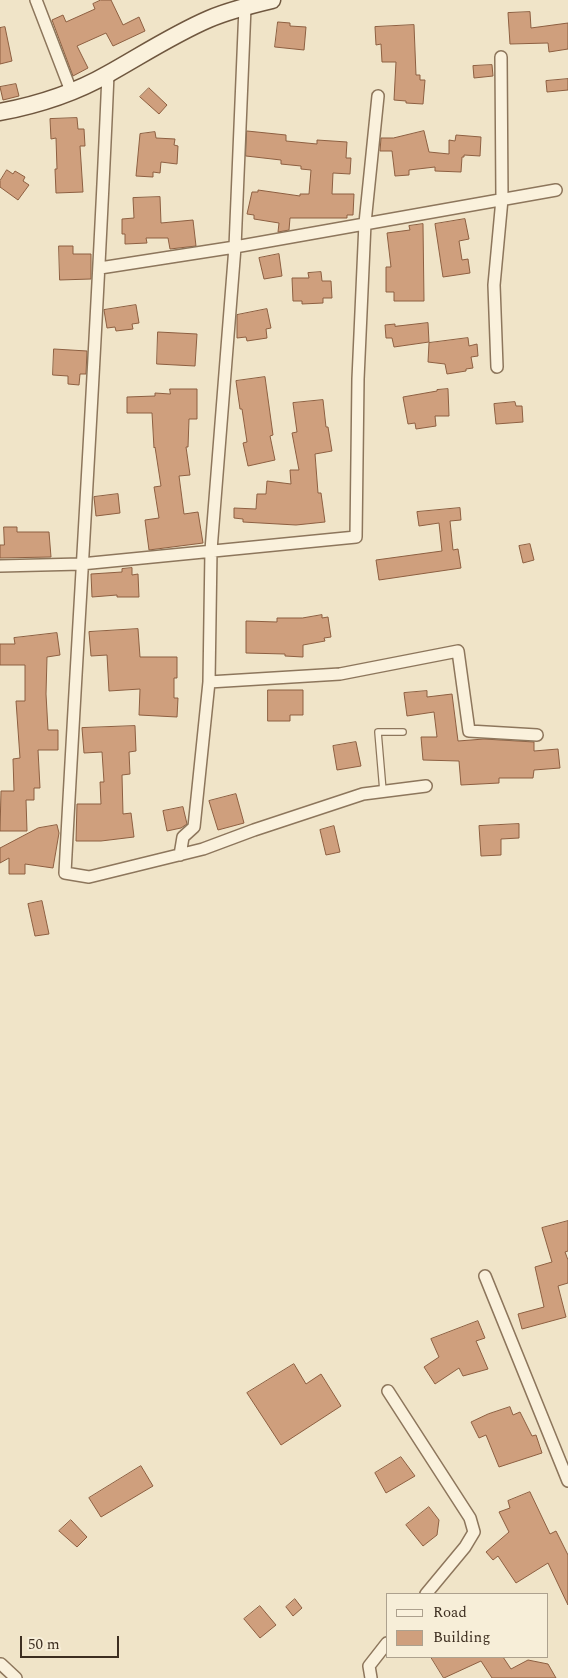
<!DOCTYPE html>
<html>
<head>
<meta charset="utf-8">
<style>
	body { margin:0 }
	#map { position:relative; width:568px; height:1678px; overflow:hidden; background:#f0e4c8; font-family:Spectral,serif }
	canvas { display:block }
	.legend { position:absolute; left:386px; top:1593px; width:162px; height:65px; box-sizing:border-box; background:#f7eed8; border:1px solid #ada18e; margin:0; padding:6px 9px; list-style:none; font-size:15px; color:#3d2e20 }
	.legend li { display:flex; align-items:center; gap:10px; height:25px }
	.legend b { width:25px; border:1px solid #ada18e }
	.scale { position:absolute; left:20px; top:1636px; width:99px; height:22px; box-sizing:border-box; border:2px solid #3d2e20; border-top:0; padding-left:6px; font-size:15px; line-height:18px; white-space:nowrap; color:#3d2e20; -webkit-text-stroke:4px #f7eed8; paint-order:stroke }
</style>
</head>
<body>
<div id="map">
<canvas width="568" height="1678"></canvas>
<ul class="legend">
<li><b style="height:6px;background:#faf1dc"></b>Road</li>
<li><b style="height:14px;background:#cf9f7d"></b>Building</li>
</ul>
<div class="scale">50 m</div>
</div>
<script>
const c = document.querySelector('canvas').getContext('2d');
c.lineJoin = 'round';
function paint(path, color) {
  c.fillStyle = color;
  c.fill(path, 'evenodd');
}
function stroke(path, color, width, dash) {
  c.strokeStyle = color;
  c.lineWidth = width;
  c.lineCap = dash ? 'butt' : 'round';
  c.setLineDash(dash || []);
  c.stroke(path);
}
const building = new Path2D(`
	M101,0H111L123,25L139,17L145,31L113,46L106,33L77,46L88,68L73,76L52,20L63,15L66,22L95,9L93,4Z
	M530,12L531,28L568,23V49L549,52L548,43L510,44L508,13Z
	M278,22L290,23V26L306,27L304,50L275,47Z
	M414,25L416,75H420V80H425L423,104L406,103V101L394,100L396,62H382L381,44L376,45L375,27Z
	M5,27L12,61L0,64V28Z
	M492,65L493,76L474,78L473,66Z
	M568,79V90L547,92L546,81Z
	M16,84L19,96L3,100L0,87Z
	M149,88L167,105L159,114L140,97Z
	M77,118L78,129H84L85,146H80L83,192L56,193L55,169H57L56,138L51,139L50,119Z
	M247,131L286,135V141L317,144V140L347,142L346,158H351L350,174L333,173L332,194H354L353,215H347V218H290L289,230L278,232L279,223L254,219V215L247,214L252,192H258V190L300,196V194H309L311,170L301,169V166L281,164V160L246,156Z
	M424,131L429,152L449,154V140L455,141L456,135L481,137L480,156L464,155V157H462L461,172L435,171V167L409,170V175L395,176L392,151H380L381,138H393Z
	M155,132L156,138L175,139L174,145L178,146L177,164L161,162L160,173L153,172V177L136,176L140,134Z
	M7,170L13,174L15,171L25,177L23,181L29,185L18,200L0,187V181Z
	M160,197L161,223L193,220L196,246L170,249L168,238H146L147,243L125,244V234H122V219L134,218L133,198Z
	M465,219L469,239L459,241L462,260L468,259L470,273L443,277L435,224Z
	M423,224L424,301H394V292H386V267H391L387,233L410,230L409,226Z
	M59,246H73V254H91V279L60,280Z
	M279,254L282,276L264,279L259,258Z
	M321,272L322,281H331L332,298H323V303L302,304V301H293L292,278H309L308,273Z
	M136,305L139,323L132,324L133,329L116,331L115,327L107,328L104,310Z
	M267,309L271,328L266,329L267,338L247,341L246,337L237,338V315Z
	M428,323L429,342L394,347L392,338H386L385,325L395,324V326Z
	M158,332L197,334L195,366L157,364Z
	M468,338L469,346L477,344L478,356L471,357L473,368L466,369V371L447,374L445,364L428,362L429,343Z
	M54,349L87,351L86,374H80L79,385L68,384V376L53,375Z
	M265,377L273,435L270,436L275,460L248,466L243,443L247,442L242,409H240L236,381Z
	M170,389H197V419H189L188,447H186L190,475L179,476L184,514L198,512L203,543L149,550L145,520L159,518L154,487L161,486L155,447L154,448L152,413H127V397L155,396V393L170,394Z
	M448,389L449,416H435L436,426L416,429L415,423L408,424L403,397L437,391V390Z
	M323,400L326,427H328L332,451L315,454L318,493H321L325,522L296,525L243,522V519L234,518V508L256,509L257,494H266L267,481L291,484L290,470H299L292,433L297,432L293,403Z
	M515,402L516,406H522L523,422L496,424L494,404Z
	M118,494L120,513L96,516L94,497Z
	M460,508L461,520L450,521L453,550L458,549L461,568L379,580L376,560L442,551L439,523L419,526L417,512Z
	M4,527H17V532H49L51,557L0,558V545H4Z
	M530,544L534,560L523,563L519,546Z
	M132,568V575L138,574L139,597H117V595L92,597L91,574L122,572V569Z
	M322,615V618L328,617L331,637L324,638L325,641L303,645V657L285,656V654L246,653V621L277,622V618H302Z
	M138,629L140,657H177V678H174V698H178L177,717L139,715L140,689L109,691L107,655L91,656L89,632Z
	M57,633L60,655L47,657L46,694L48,730H58V750H38L40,788H34V800H26L27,831H0L1,791H14L13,759L20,758L16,701H25V665H0V644H15L14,638Z
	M268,690H303V715H290V721H268Z
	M427,691V697L452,694L458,741L484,739L534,742V751L558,749L560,768L534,770L533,778H499V783L461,785L459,761L423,760L421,737H437L434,712L407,716L404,693Z
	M135,726L136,751L129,752L130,774L122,775L123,814L131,813L134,837L101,841H76L77,804H101L100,782H104L102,752L84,753L82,728Z
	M356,742L361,766L337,770L333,746Z
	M236,794L244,823L218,830L209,801Z
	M183,807L187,824L181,828L167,831L163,811Z
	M519,824V838L501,839V855L481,856L479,826Z
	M57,825L59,833L53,868L25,864V874H9V858L0,863V848L38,828Z
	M334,826L340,852L326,855L320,830Z
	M42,901L49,934L35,936L28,904Z
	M568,1221V1251L565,1252L568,1260V1283L558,1286L566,1317L522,1329L518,1314L544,1307L535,1267L552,1262L542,1228Z
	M478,1321L485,1338L476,1341L488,1369L463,1376L459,1368L435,1384L424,1367L439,1357L431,1339Z
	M294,1364L306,1384L321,1374L341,1406L281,1445L247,1393Z
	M510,1407L513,1415L520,1412L532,1436L536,1435L542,1453L499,1467L486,1435L479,1438L471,1422L488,1414Z
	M401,1457L415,1476L386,1493L375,1473Z
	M141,1466L153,1486L101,1517L89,1498Z
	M530,1492L550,1534L556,1531L568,1555V1605L548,1563L516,1583L498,1556L493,1560L486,1552L509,1532L499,1512L510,1508L508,1501Z
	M429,1507L439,1520L437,1535L423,1546L406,1525Z
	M71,1520L87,1537L77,1547L59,1531Z
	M295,1599L302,1608L293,1616L286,1607Z
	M260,1606L276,1625L260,1638L244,1619Z
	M431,1657H503L511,1669L528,1660L548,1664L556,1678H492L481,1661L444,1678Z`);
const lane = new Path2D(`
	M383,791L378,732H403`);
const street = new Path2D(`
	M36,0L71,91
	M108,74C97,341 79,607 65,873L89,877L203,849L254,830L363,794L426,786
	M100,268L235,247L556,190
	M497,367L494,285L502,199L501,57
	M0,566L81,564L356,537L358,379L365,223L378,96
	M209,682L340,674L458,651L469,731L537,735
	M180,855L183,837L194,827L209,682L211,550L235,247L245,7
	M485,1276L568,1481
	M388,1391L470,1518L474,1532L465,1547L426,1594
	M1,1664L16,1678
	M371,1678L369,1666L387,1643`);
const secondary = new Path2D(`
	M0,112C37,105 75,93 108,74C142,55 174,34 209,19C230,10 251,5 272,0`);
paint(building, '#cf9f7d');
stroke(building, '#8d5f41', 1);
stroke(lane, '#8d765c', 8);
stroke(street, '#8d765c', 14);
stroke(secondary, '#6f573f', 19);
stroke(lane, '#faf1dc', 5.5);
stroke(street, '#faf1dc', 11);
stroke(secondary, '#faf1dc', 16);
</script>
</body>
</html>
